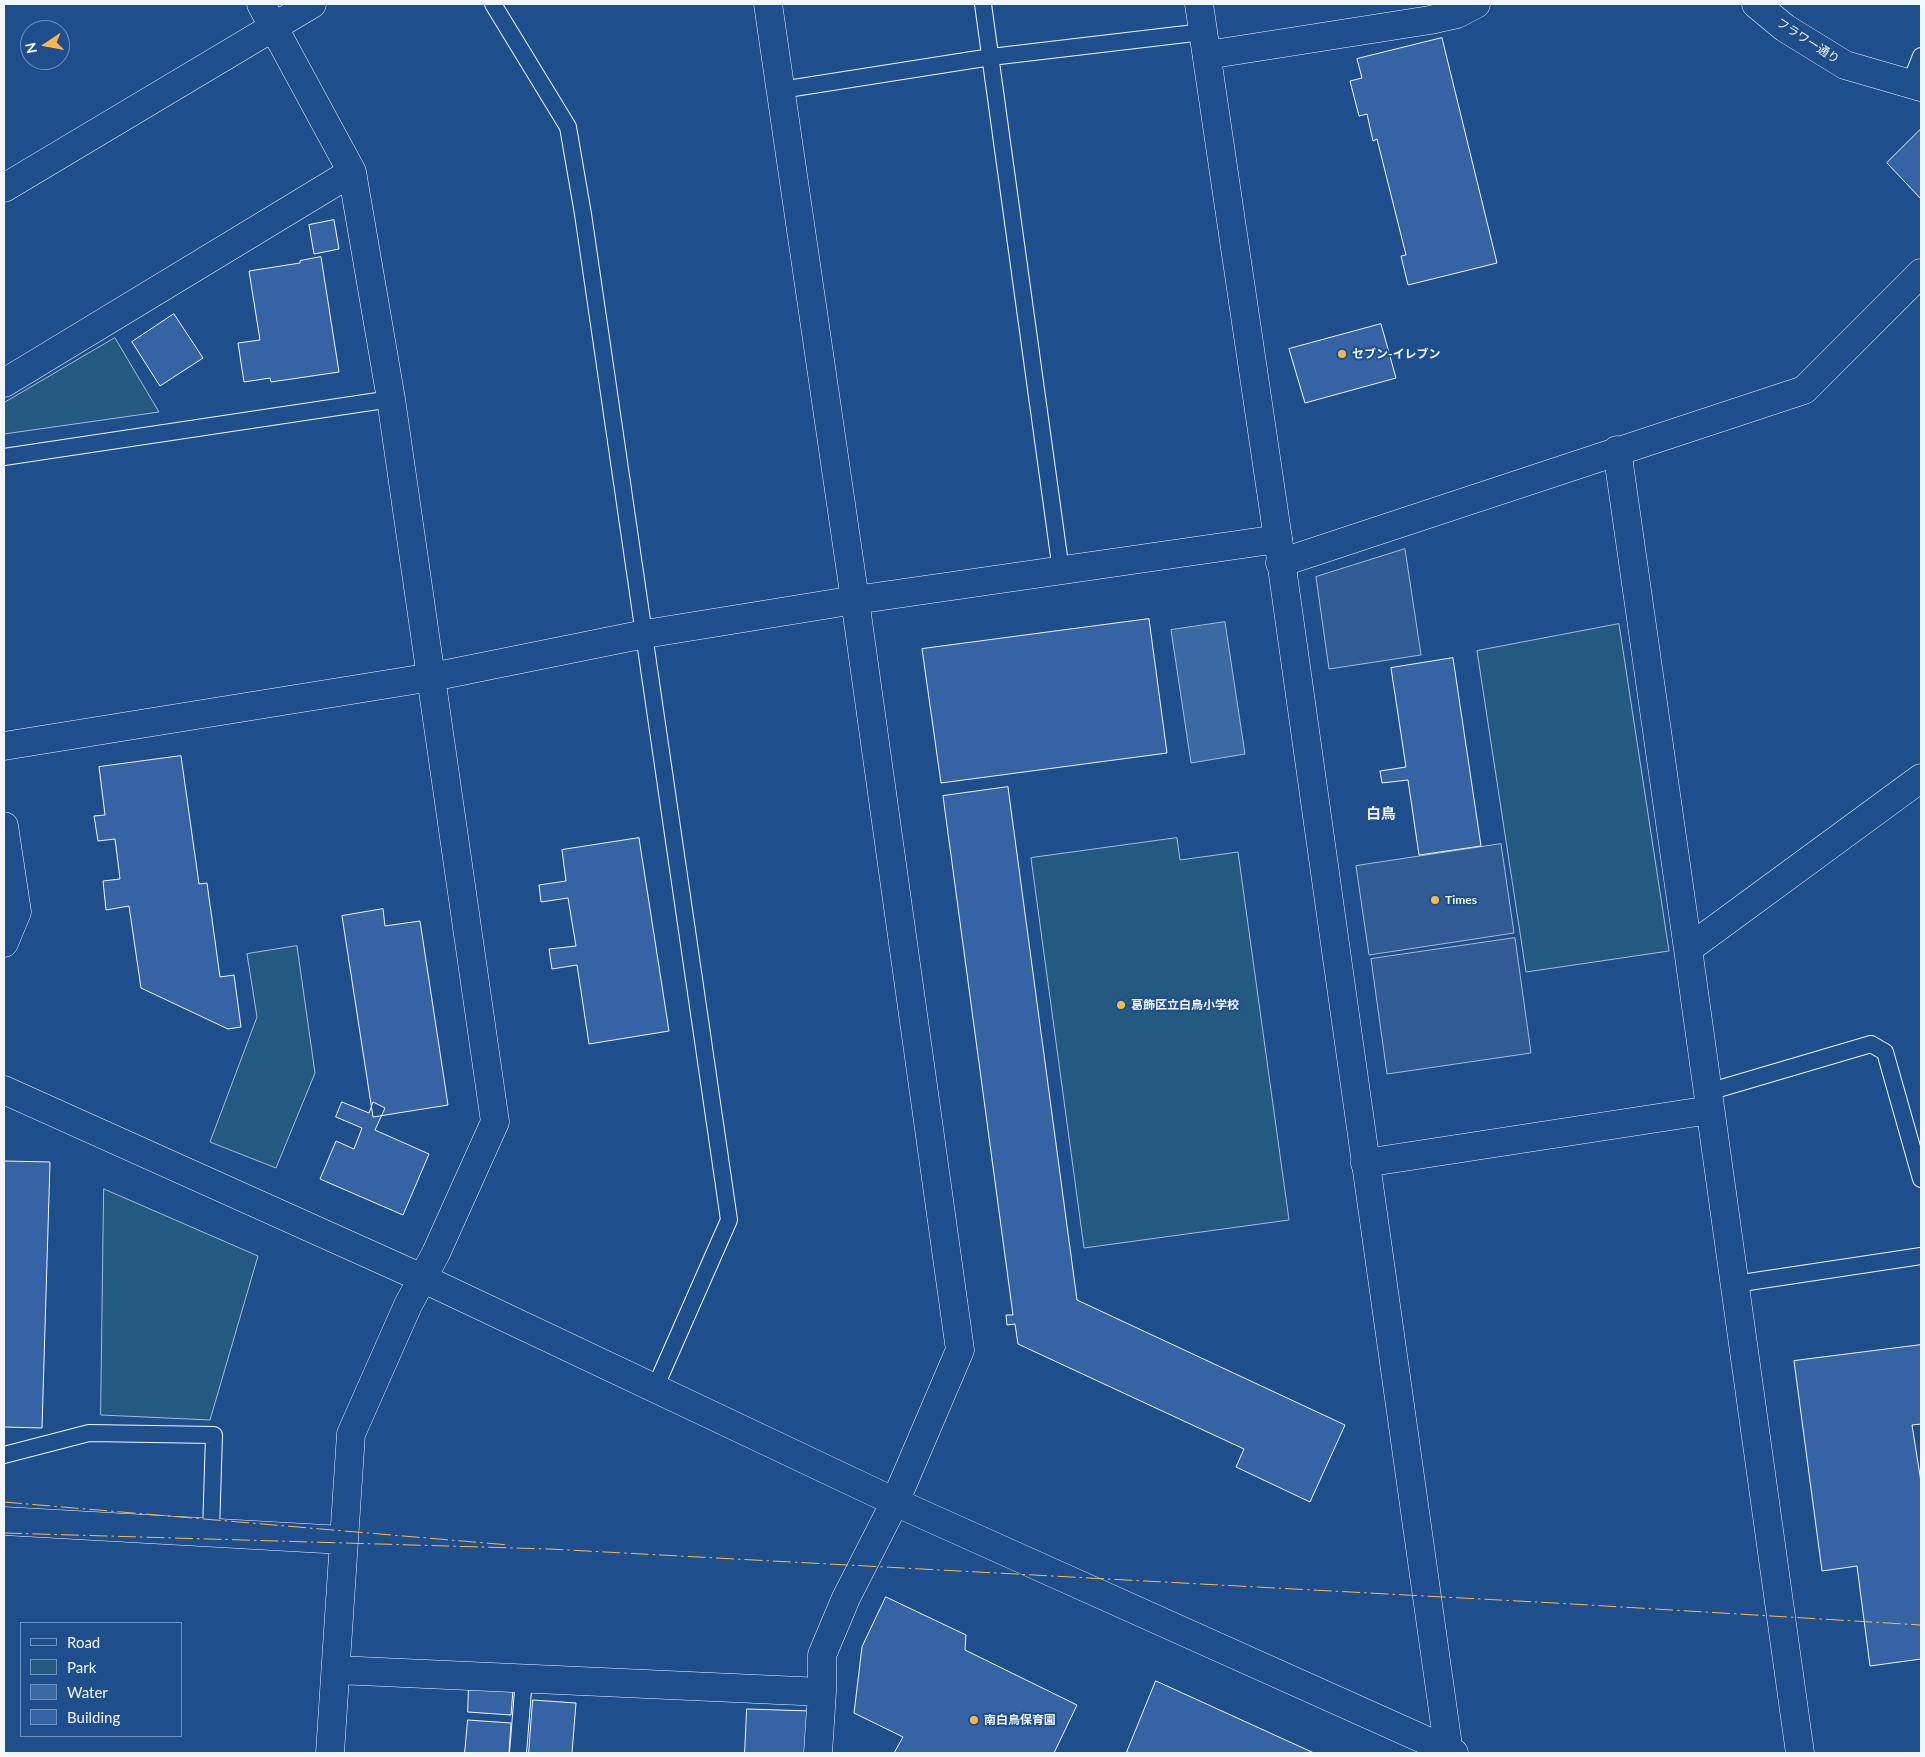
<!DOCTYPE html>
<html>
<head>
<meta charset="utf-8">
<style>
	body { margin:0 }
	#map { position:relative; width:1925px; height:1757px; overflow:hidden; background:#1f4e8c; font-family:Lato,sans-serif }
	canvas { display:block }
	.frame { position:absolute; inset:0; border:5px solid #f2f6ff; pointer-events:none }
	.legend { position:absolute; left:20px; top:1622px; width:162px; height:115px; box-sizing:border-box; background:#1f4e8c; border:1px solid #7391ba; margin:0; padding:6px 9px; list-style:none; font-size:15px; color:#f2f6ff }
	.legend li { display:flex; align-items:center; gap:10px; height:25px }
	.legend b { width:25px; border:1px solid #7391ba }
	.north { position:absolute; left:20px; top:20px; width:50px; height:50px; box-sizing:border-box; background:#1f4e8c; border:1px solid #7391ba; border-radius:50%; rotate:258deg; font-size:14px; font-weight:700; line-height:20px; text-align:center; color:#f2f6ff }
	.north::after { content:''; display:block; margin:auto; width:18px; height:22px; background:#ffb74d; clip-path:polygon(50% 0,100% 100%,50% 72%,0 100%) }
</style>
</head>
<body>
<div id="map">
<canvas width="1925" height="1757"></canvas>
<div class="frame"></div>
<ul class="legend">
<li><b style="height:6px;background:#1f4e8c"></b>Road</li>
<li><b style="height:14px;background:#245a82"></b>Park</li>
<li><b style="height:14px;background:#3b69a3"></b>Water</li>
<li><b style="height:14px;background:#3563a3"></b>Building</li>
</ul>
<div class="north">N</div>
</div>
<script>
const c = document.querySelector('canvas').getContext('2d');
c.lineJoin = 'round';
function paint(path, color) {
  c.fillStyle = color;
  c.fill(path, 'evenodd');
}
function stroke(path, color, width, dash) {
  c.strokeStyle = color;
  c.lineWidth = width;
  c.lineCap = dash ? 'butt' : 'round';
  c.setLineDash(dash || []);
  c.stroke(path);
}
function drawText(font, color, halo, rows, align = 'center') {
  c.font = font + ' Lato,"Noto Sans JP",sans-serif';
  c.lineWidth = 4;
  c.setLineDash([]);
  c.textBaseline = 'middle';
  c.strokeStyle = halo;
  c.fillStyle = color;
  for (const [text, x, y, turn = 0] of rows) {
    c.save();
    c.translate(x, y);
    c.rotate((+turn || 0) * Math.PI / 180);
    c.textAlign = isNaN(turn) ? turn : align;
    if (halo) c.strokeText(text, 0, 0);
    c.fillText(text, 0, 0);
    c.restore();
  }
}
const green = new Path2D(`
	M115,338L159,412L4,434V403Z
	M1619,624L1669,951L1526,972L1477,651Z
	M1177,838L1180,860L1238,852L1289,1220L1084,1248L1031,858Z
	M297,946L315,1073L276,1168L210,1142L257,1017L247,954Z
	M104,1189L258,1256L210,1420L101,1415Z`);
const parking = new Path2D(`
	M1405,549L1421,655L1329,669L1316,577Z
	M1501,844L1514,933L1369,955L1356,866Z
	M1515,938L1531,1053L1387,1074L1371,959Z`);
const water = new Path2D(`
	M1225,622L1245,754L1191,763L1171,630Z`);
const building = new Path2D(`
	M1442,38L1497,263L1408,285L1401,256L1406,255L1377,139L1373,141L1367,114L1359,116L1350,81L1362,78L1357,59Z
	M1921,129V199L1887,163Z
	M334,220L339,249L314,254L309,225Z
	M321,257L339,372L271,382L270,378L244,382L238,343L260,340L249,271L300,263V261Z
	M174,314L203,358L160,386L132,342Z
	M1381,324L1396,378L1305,403L1289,349Z
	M1149,619L1167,753L941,783L922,649Z
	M1453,658L1481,846L1419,855L1408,780L1382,783L1380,771L1406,767L1391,668Z
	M181,756L199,884L207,883L220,977L234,975L241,1027L228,1029L141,988L129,906L106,910L103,881L120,879L115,839L98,841L94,816L105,815L99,767Z
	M1008,787L1077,1300L1345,1425L1310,1502L1236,1467L1244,1449L1018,1344L1015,1324L1007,1325L1006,1315H1013L943,796Z
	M639,838L669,1031L589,1044L577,965L552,969L549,949L576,946L568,898L541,902L539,885L566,881L562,850Z
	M383,909L385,926L420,921L448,1105L373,1117L342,916Z
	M342,1102L369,1113L373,1102L385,1108L375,1130L429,1154L403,1215L320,1179L336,1141L354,1149L362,1128L336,1117Z
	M4,1161L50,1162L42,1428L4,1427Z
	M1921,1345V1424L1912,1425L1921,1482V1659L1870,1666L1857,1566L1822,1571L1794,1361Z
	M886,1597L966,1635L965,1650L1077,1705L1054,1753H894L903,1737L854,1713L862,1647Z
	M1156,1681L1314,1753H1131L1127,1752Z
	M469,1687L513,1690L511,1715L468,1712Z
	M533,1700L576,1703L572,1753H529Z
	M747,1709L811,1711L809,1753H745Z
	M468,1720L511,1723L509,1753H465Z`);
const service = new Path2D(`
	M493,4L568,127L583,214L729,1220L655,1388
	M983,4L1061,571
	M1910,84L1921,56
	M781,90L991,57L1203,32
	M4,457L391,399
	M1708,1092L1871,1044L1885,1052L1921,1179
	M1735,1284L1921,1256
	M4,1455L89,1433L214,1435L211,1532
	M518,1753L524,1678`);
const minor = new Path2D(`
	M261,4L352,172L391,399L495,1122L436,1253L408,1305L351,1434L330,1753
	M768,4L855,600L960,1350L895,1502L846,1598L822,1655V1692L818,1753
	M1756,4L1785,28L1845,65L1921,87
	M1207,55L1430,20L1457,14L1476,4
	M4,383L352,172
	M1617,450L1688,949L1800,1753
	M1280,563L1804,390L1921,273
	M4,746L432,677L645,634L855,600L1278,539
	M4,826L17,912L4,943
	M1688,949L1921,778
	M1365,1163L1710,1110
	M4,1521L343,1540
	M337,1670L822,1692`);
const tertiary = new Path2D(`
	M1199,4L1278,539L1449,1753
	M4,188L312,4
	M4,1090L422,1278L895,1502L1454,1753`);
const power = new Path2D(`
	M4,1502L509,1545
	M4,1533L549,1549L1555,1603L1921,1625`);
const markers = [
	[1342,354,5,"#ffb74d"],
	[1435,900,5,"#ffb74d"],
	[1121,1005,5,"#ffb74d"],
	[974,1720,5,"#ffb74d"]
];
const streetNames = [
	["フラワー通り",1808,41,33]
];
const poiNames = [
	["セブン-イレブン",1352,354],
	["Times",1445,900],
	["葛飾区立白鳥小学校",1131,1005],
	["南白鳥保育園",984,1720]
];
const quarterNames = [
	["白鳥",1381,814]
];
paint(green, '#245a82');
stroke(green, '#a8bbd7', 1);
paint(parking, '#305b95');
stroke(parking, '#a8bbd7', 1);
paint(water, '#3b69a3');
stroke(water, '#a8bbd7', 1);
paint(building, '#3563a3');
stroke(building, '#f2f6ff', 1);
stroke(service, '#f2f6ff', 18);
stroke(minor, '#f2f6ff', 29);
stroke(tertiary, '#f2f6ff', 29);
stroke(service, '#1f4e8c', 16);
stroke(minor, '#1f4e8c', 28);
stroke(tertiary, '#1f4e8c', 28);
stroke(power, '#ffb74d', 1, [18, 4, 2.5, 4]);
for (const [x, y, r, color] of markers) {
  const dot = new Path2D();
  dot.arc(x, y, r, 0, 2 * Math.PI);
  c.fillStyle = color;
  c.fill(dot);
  stroke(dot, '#1f4e8c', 2);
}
drawText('12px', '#f2f6ff', '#1f4e8c', streetNames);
drawText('bold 12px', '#f2f6ff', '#1f4e8c', poiNames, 'left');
drawText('bold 15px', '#f2f6ff', '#1f4e8c', quarterNames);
</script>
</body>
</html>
